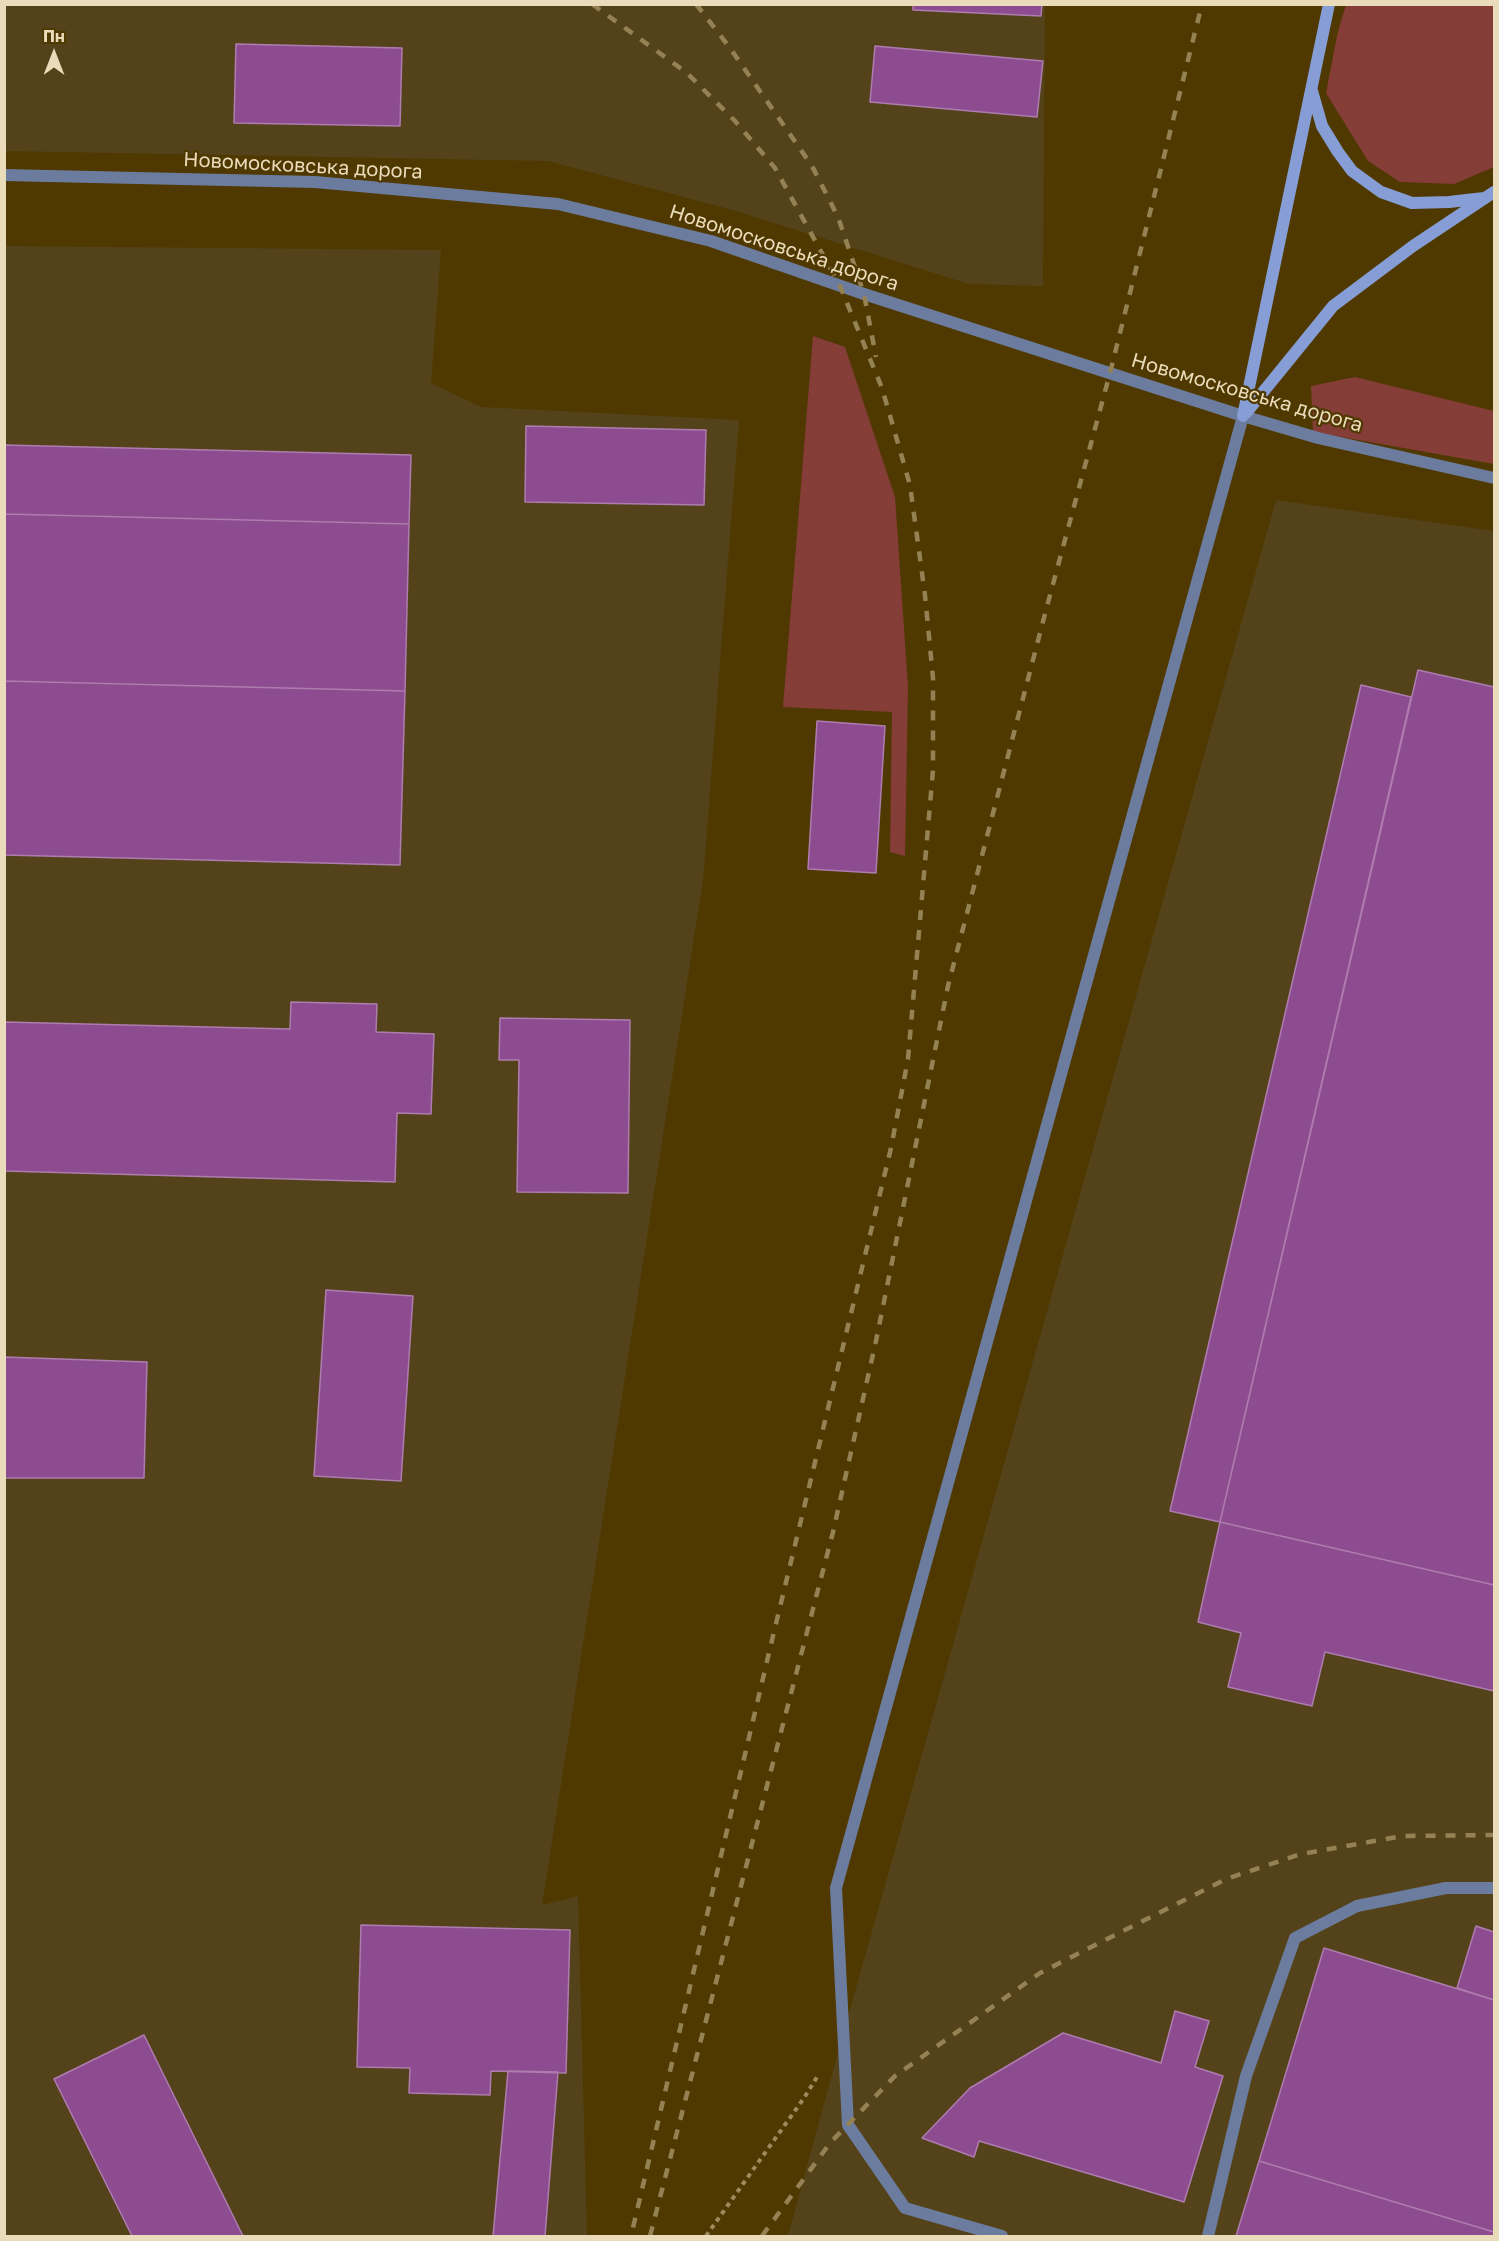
<!DOCTYPE html>
<html>
<head>
<meta charset="utf-8">
<style>
	body { margin:0 }
	#map { position:relative; width:1499px; height:2241px; overflow:hidden; background:#4f3900; font-family:"Golos Text",sans-serif }
	canvas { display:block }
	.frame { position:absolute; inset:0; border:6px solid #eadbba; pointer-events:none }
	.north { position:absolute; left:24px; top:24px; width:60px; height:60px; -webkit-text-stroke:4px #4f3900; paint-order:stroke; rotate:0deg; font-size:16px; font-weight:700; line-height:24px; text-align:center; color:#eadbba }
	.north::after { content:''; display:block; margin:auto; width:21px; height:27px; background:#eadbba; clip-path:polygon(50% 0,100% 100%,50% 72%,0 100%) }
</style>
</head>
<body>
<div id="map">
<canvas width="1499" height="2241"></canvas>
<div class="frame"></div>
<div class="north">Пн</div>
</div>
<script>
const c = document.querySelector('canvas').getContext('2d');
c.lineJoin = 'round';
function paint(path, color) {
  c.fillStyle = color;
  c.fill(path, 'evenodd');
}
function stroke(path, color, width, dash) {
  c.strokeStyle = color;
  c.lineWidth = width;
  c.lineCap = dash ? 'butt' : 'round';
  c.setLineDash(dash || []);
  c.stroke(path);
}
function drawText(font, color, halo, rows, align = 'center') {
  c.font = font + ' "Golos Text",sans-serif';
  c.lineWidth = 4.5;
  c.setLineDash([]);
  c.textBaseline = 'middle';
  c.strokeStyle = halo;
  c.fillStyle = color;
  for (const [text, x, y, turn = 0] of rows) {
    c.save();
    c.translate(x, y);
    c.rotate((+turn || 0) * Math.PI / 180);
    c.textAlign = isNaN(turn) ? turn : align;
    if (halo) c.strokeText(text, 0, 0);
    c.fillText(text, 0, 0);
    c.restore();
  }
}
const built = new Path2D(`
	M5,5H1045L1043,286L969,284L729,209L548,161L5,151Z
	M5,246L441,250L431,383L481,407L739,420L703,881L542,1905L578,1896L587,2236H5Z
	M1276,500L1494,531V2236H788L843,2034Z`);
const green = new Path2D(`
	M1346,5H1494V167L1454,184L1400,182L1368,161L1326,93L1338,31Z
	M813,336L845,347L895,497L908,687L905,856L890,852L892,712L783,707Z
	M1355,377L1494,411V464L1313,432L1311,386Z`);
const building = new Path2D(`
	M913,4H1042L1041,16L913,10Z
	M236,44L402,48L400,126L234,123Z
	M875,46L1043,61L1037,117L870,102Z
	M526,426L706,430L704,505L525,502Z
	M4,445L411,455L409,524L4,514Z
	M4,514L409,524L405,691L4,681Z
	M1418,670L1494,687V1585L1220,1522Z
	M4,681L405,691L400,865L4,855Z
	M1361,685L1411,697L1220,1522L1170,1511Z
	M817,721L885,726L876,873L808,869Z
	M291,1002L377,1004L376,1032L434,1034L431,1114L397,1113L395,1182L4,1171V1022L290,1029Z
	M500,1018L630,1020L628,1193L517,1192L519,1060H499Z
	M326,1290L413,1296L401,1481L314,1476Z
	M4,1357L147,1362L144,1478H4Z
	M1220,1522L1494,1585V1691L1325,1652L1312,1706L1228,1687L1241,1633L1198,1622Z
	M361,1925L570,1930L566,2073L491,2071L490,2095L409,2093L410,2068L357,2067Z
	M1476,1926L1494,1932V2000L1457,1988Z
	M1324,1948L1494,2000V2232L1259,2161Z
	M1175,2011L1209,2021L1195,2067L1223,2076L1184,2202L979,2141L974,2157L922,2138L970,2088L1063,2033L1161,2063Z
	M144,2035L243,2236H132L54,2079Z
	M508,2071L558,2072L545,2236H493Z
	M1259,2161L1494,2232V2236H1236Z`);
const path = new Path2D(`
	M706,2236L804,2098L817,2077`);
const lane = new Path2D(`
	M1002,2236L905,2208L848,2125L836,1888L1243,416
	M1208,2236L1246,2076L1295,1938L1357,1906L1446,1888H1494`);
const street = new Path2D(`
	M4,175L315,182L558,204L711,241L864,294L1243,416L1318,438L1494,478`);
const secondary = new Path2D(`
	M1312,91L1322,126L1338,152L1352,171L1381,192L1412,203L1449,202L1484,198
	M1246,413L1333,306L1413,246L1494,192
	M1243,416L1329,4`);
const rail = new Path2D(`
	M592,4L687,73L735,121L775,168L840,286L882,388L910,485L925,595L933,678V770L908,1059L891,1148L773,1636L631,2236
	M696,4L730,48L812,166L838,217L864,294L876,357
	M650,2236L833,1532L876,1341L948,986L1046,610L1110,373L1202,4
	M762,2236L830,2143L895,2076L1040,1973L1226,1879L1301,1854L1403,1836L1494,1835`);
const streetNames = [
	["Новомосковська дорога",303,166,3],
	["Новомосковська дорога",784,248,18],
	["Новомосковська дорога",1247,393,16]
];
paint(built, '#54431a');
paint(green, '#853d38');
paint(building, '#8d4c8f');
stroke(building, '#ae7caf', 1.5);
stroke(path, '#9d8a5d', 4, [4.5, 4.5]);
stroke(lane, '#6c7c9e', 12);
stroke(street, '#6c7c9e', 12);
stroke(secondary, '#869ed5', 12);
stroke(rail, '#958254', 4.5, [10, 10]);
drawText('20px', '#eadbba', '#4f3900', streetNames);
</script>
</body>
</html>
